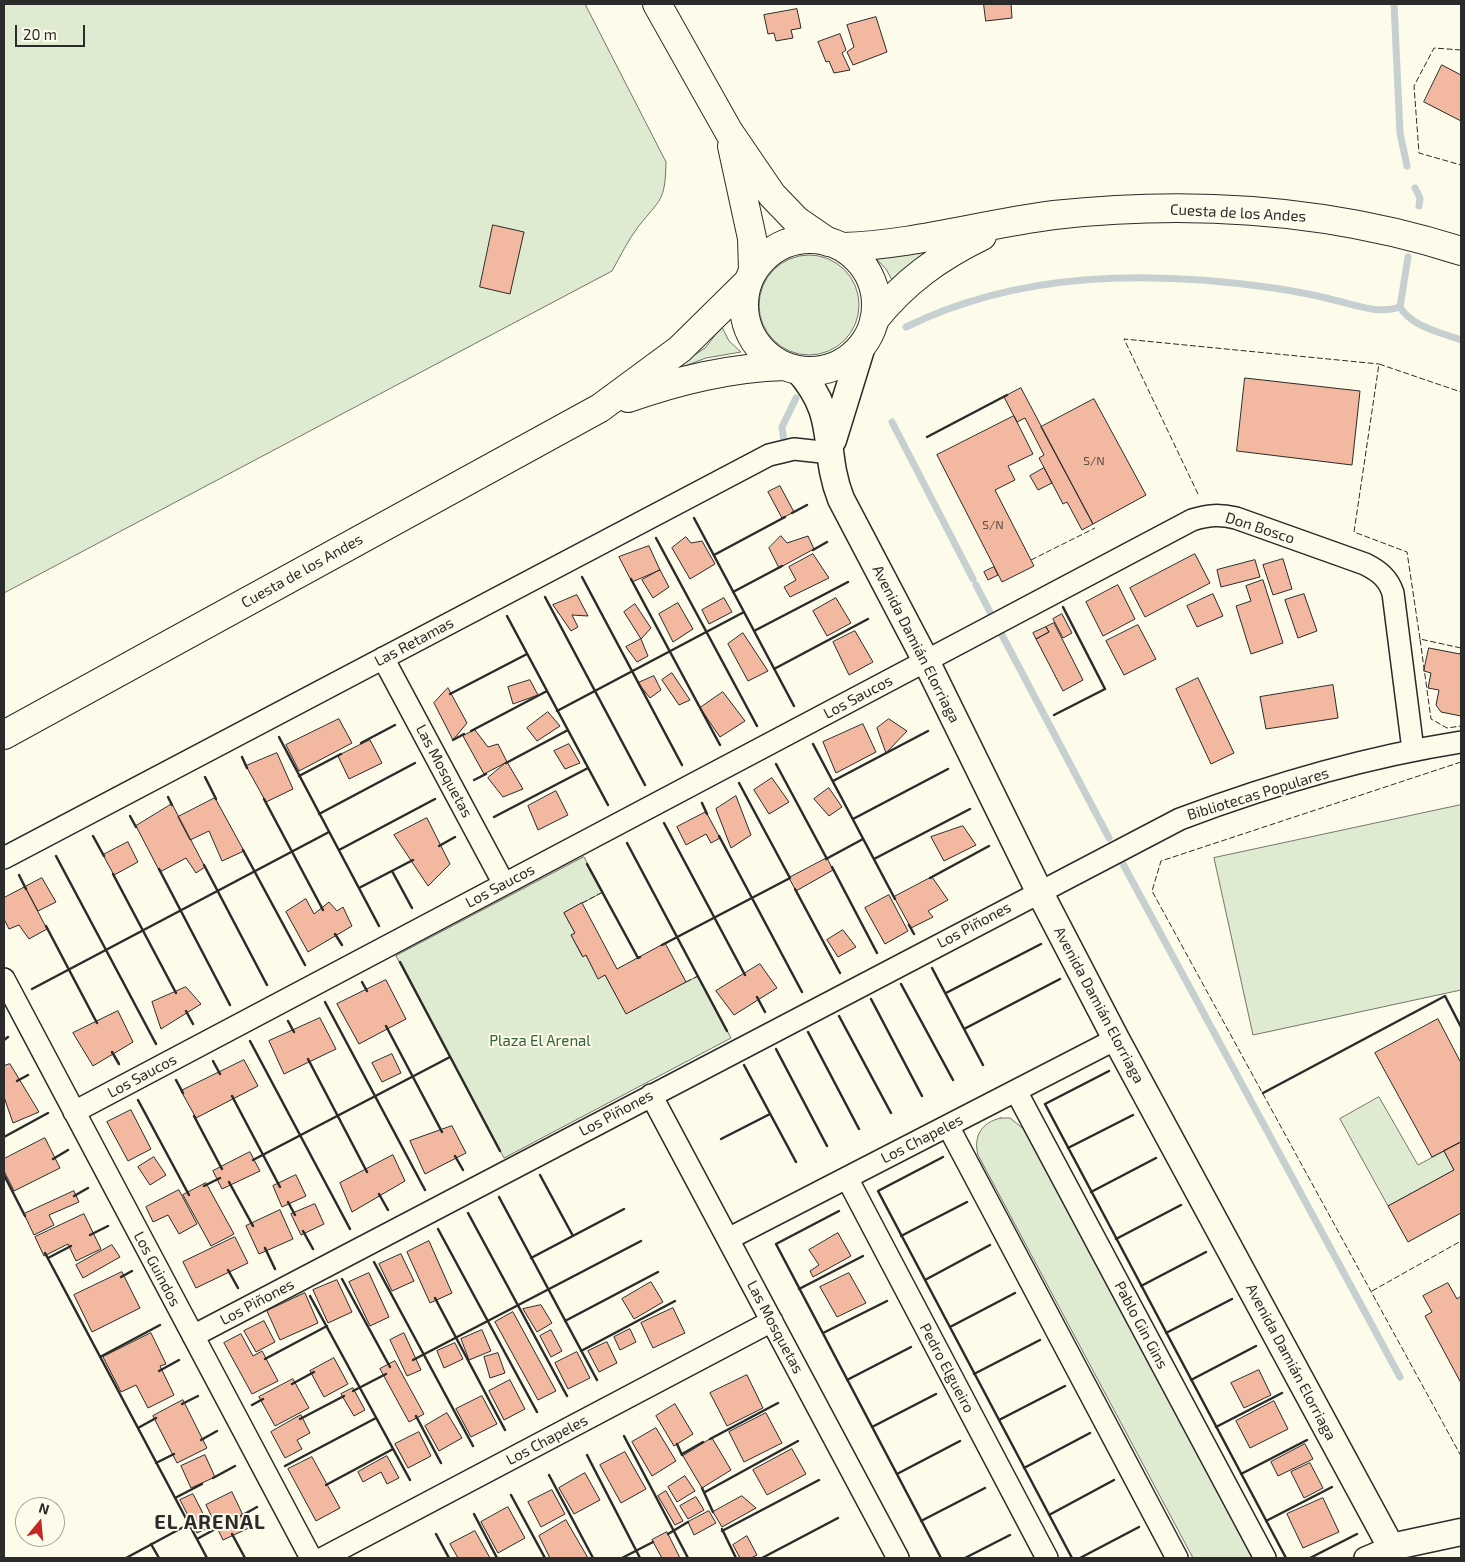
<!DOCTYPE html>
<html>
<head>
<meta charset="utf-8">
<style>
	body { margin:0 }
	#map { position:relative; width:1465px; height:1562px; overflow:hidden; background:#fdfbea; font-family:"Exo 2",sans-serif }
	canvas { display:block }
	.frame { position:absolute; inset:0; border:5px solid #2b2b2b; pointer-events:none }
	.north { position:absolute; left:15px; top:1497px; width:50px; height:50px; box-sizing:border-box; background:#fdfbea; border:1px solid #a9a89e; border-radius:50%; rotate:17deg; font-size:14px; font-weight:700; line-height:20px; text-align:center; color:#2b2b2b }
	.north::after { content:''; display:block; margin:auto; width:18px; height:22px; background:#c62828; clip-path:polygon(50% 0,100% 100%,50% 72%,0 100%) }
	.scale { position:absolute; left:15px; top:25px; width:70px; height:22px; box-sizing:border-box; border:2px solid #2b2b2b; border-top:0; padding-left:6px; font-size:15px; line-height:18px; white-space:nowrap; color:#2b2b2b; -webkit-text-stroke:4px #fdfbea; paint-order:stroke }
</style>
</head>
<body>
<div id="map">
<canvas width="1465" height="1562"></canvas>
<div class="frame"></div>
<div class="north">N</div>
<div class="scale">20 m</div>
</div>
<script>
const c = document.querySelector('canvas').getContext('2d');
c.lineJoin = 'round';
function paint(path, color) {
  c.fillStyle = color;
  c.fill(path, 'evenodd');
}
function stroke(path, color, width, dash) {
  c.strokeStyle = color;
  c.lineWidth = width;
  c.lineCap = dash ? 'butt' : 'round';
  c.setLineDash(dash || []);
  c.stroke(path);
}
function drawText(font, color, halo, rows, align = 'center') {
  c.font = font + ' "Exo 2",sans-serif';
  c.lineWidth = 4;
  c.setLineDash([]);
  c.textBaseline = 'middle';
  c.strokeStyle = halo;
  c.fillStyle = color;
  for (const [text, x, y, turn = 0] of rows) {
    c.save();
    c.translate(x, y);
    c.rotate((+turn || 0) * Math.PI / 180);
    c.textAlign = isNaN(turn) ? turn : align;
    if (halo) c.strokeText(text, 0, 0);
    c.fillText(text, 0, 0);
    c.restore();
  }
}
const green = new Path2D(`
	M4,4H585L666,162C665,202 661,198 638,227C628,240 620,257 612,271L4,593Z
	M945,244L907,266L892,280L886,269L872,254Z
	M759 305a50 50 0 1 1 100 0a50 50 0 1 1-100 0Z
	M722,327L729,341L741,352L706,358L669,372L705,348Z
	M1461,805V990L1253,1035L1214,858Z
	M584,857L603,892L564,913L575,933L571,935L582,956L586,955L598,978L605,975L626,1013L698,976L731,1038L504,1158L396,956Z
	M1379,1097L1418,1165L1444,1151L1454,1170L1388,1206L1340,1119Z
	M1001,1118H1010L1025,1130L1253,1558H1193L978,1155C973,1136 982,1122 1001,1118Z`);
const stream = new Path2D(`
	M1394,4L1400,133L1407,166
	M1415,188L1420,198L1419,206
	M1408,257L1400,307C1412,327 1440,332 1461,340
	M906,327C1020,271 1150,270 1274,288C1293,291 1311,294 1330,299C1353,304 1377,315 1400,307
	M892,422L973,579
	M785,449L782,427L796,398
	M976,585L991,614
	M1002,635L1109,838
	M1123,864L1400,1377`);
const building = new Path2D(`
	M984,4H1011L1012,18L986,21Z
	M797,9L801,28L791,30L793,38L776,41L774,33L768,34L764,15Z
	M876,17L887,52L853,65L847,52L854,47L847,25Z
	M840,34L846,50L842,53L850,70L834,73L829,61L826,62L818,42Z
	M1442,65L1461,75V121L1424,102Z
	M493,225L524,232L510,294L480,287Z
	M1245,378L1360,391L1352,465L1237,451Z
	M1021,388L1093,524L1082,530L1067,502L1063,504L1039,458L1044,455L1025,418L1017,422L1004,397Z
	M1094,399L1146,495L1093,524L1041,427Z
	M1014,416L1033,454L1008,466L1015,480L995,490L1034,566L1002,582L937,455Z
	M1044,468L1052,483L1038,490L1030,476Z
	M780,486L794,512L782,518L768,492Z
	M781,536L787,543L808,536L814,549L779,568L769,548Z
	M686,537L691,543L702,541L715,564L690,579L672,548Z
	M649,546L660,570L632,582L619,557Z
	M813,554L829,578L790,597L784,587L796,580L789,567Z
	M1195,554L1210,583L1145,617L1130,588Z
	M1283,559L1292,589L1273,595L1263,565Z
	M1255,560L1260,577L1221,587L1217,570Z
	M994,567L998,575L988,580L984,572Z
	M660,570L669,587L653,598L642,580Z
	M1263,580L1283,643L1251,654L1236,606L1251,601L1246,586Z
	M1118,585L1135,619L1103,636L1086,602Z
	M1213,594L1223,616L1197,627L1187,606Z
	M1304,594L1317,631L1298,638L1285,600Z
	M577,595L588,616L572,615L578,627L571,631L553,605Z
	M724,598L732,612L709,624L702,610Z
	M836,598L851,623L827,636L813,611Z
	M678,603L693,629L673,642L659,614Z
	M635,604L651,628L641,639L624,612Z
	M1062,614L1072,633L1063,638L1053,619Z
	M1054,623L1083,680L1063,691L1036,639L1049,632L1046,627Z
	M1138,625L1156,659L1124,675L1106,641Z
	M1046,627L1049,632L1036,639L1033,633Z
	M855,631L873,662L849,675L833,642Z
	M743,633L768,671L748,681L728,644Z
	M641,639L648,656L637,662L626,647Z
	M1429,648L1460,654L1461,649V716L1441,712L1436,705L1439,690L1428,688L1431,673L1424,671Z
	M672,673L690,700L679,705L662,680Z
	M654,676L661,690L650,698L638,683Z
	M1198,678L1234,753L1211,764L1176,689Z
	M530,680L538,695L513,704L508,687Z
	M1333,685L1338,718L1266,729L1260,697Z
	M448,688L467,723L453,740L434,703Z
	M723,692L745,721L720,737L700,708Z
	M548,712L560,726L537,741L527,728Z
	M339,719L352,743L299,771L286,745Z
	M889,719L907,731L886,753L877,728Z
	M863,724L876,752L836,773L823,742Z
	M475,730L488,747L498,744L507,762L484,774L463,736Z
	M370,740L382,763L349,779L338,756Z
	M569,744L580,763L565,769L554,751Z
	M277,753L293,789L266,802L246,766Z
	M507,762L523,789L503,797L488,778Z
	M772,778L789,802L769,814L754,790Z
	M829,788L842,807L829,816L814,799Z
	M556,791L568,815L538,830L528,806Z
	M736,796L751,835L731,848L716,809Z
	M215,798L244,851L222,861L209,831L190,840L178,817Z
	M172,804L205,867L196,873L186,858L160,872L136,826Z
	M706,812L720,838L711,843L706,834L686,845L677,827Z
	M427,818L450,864L428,886L394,835Z
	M963,826L976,845L944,861L931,837Z
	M128,842L138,862L114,875L103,855Z
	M827,858L833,870L796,891L789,878Z
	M932,877L948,900L928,911L933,917L911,928L894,897Z
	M42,878L56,902L38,911L25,887Z
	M25,887L47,929L29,939L19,925L9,929L4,919V898Z
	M889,895L908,931L885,944L865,908Z
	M306,899L314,914L329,902L337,911L343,907L352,926L308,952L286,912Z
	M582,903L617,969L665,943L686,982L626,1014L605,975L598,979L586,955L583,957L571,935L575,933L564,913Z
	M843,930L856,947L838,957L827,940Z
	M760,964L777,988L734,1015L716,991Z
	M386,980L406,1019L359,1044L337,1004Z
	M186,987L201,1004L161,1029L152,1002Z
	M118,1011L133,1042L93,1066L73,1033Z
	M320,1018L336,1049L284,1074L269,1041Z
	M1438,1019L1461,1063V1142L1432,1157L1375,1053Z
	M392,1054L401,1073L382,1082L372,1063Z
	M244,1060L258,1086L196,1118L181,1091Z
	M10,1064L39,1112L13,1123L4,1097V1066Z
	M131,1110L151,1149L128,1161L107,1122Z
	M452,1126L466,1153L425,1174L410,1141Z
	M45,1138L60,1168L14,1191L4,1171V1159Z
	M1461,1142V1213L1408,1242L1388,1206L1454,1170L1444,1151Z
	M250,1152L260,1171L222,1189L213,1171Z
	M393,1155L405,1181L352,1212L340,1183Z
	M154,1157L166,1175L150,1185L138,1167Z
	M296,1175L306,1196L282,1207L273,1186Z
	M206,1183L234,1234L211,1246L183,1195Z
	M179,1190L197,1224L179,1234L168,1215L153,1222L146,1207Z
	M74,1191L79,1202L49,1215L54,1225L34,1235L24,1214Z
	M315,1204L324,1224L301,1235L291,1214Z
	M280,1210L293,1239L259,1254L246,1226Z
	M84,1214L101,1249L76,1261L68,1244L44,1256L35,1237Z
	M838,1233L851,1256L813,1277L810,1271L819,1265L809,1250Z
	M235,1237L248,1263L196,1288L183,1262Z
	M429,1241L452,1293L430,1303L407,1252Z
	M112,1245L120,1257L83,1278L76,1265Z
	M401,1254L414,1281L392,1291L379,1264Z
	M122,1272L140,1308L92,1332L74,1295Z
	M369,1273L389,1317L370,1326L349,1282Z
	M849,1273L866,1303L837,1317L820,1287Z
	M337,1280L352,1312L328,1323L313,1290Z
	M651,1282L663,1302L634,1319L622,1299Z
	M1448,1283L1457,1299L1461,1296V1383L1425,1316L1432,1312L1423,1296Z
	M305,1293L318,1323L280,1340L267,1311Z
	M541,1305L552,1323L537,1332L523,1309Z
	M673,1308L685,1333L653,1348L641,1323Z
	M513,1312L556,1391L538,1400L495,1322Z
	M264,1321L275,1342L256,1352L244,1331Z
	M630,1329L636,1342L620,1350L614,1337Z
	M482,1330L491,1351L469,1360L461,1339Z
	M551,1330L562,1351L551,1357L540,1336Z
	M151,1333L166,1364L160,1366L174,1395L148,1408L136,1385L121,1392L103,1357Z
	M404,1333L421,1370L407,1376L390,1340Z
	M241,1334L253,1356L262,1351L278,1381L252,1394L224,1343Z
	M607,1342L617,1363L599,1372L588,1351Z
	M455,1343L463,1359L444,1368L437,1351Z
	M577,1352L590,1378L568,1389L555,1363Z
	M498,1353L505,1373L490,1378L484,1357Z
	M334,1358L348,1384L324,1397L310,1371Z
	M395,1361L424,1414L409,1422L380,1369Z
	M1259,1370L1271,1395L1244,1408L1231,1383Z
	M747,1375L763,1408L727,1426L710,1393Z
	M293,1379L309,1408L275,1426L259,1397Z
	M510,1380L525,1409L504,1420L489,1391Z
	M353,1388L365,1410L354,1416L341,1394Z
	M482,1396L497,1424L471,1437L456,1409Z
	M183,1400L207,1448L177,1463L153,1416Z
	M1274,1401L1288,1429L1250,1448L1236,1421Z
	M675,1404L693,1434L674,1446L656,1416Z
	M447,1413L462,1438L439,1451L425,1426Z
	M766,1413L782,1443L744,1462L729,1432Z
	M301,1415L310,1433L297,1440L302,1449L285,1458L271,1432Z
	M656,1428L676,1461L652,1476L632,1442Z
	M419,1432L431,1456L408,1468L395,1444Z
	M712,1438L731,1470L702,1488L683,1456Z
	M1305,1444L1313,1459L1278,1476L1271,1462Z
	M792,1449L806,1474L767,1495L753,1470Z
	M625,1452L646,1489L621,1503L600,1465Z
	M205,1455L215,1477L191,1488L181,1466Z
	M387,1456L399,1478L387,1484L381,1472L363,1482L358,1472Z
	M312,1457L340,1508L316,1521L288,1469Z
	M1310,1463L1323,1488L1304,1498L1291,1472Z
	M585,1473L600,1500L574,1514L559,1488Z
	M685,1476L695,1491L677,1502L668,1487Z
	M552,1490L565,1514L541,1527L528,1502Z
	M666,1491L683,1521L675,1525L658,1496Z
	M232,1492L249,1528L223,1540L206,1505Z
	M193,1494L210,1527L197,1533L180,1500Z
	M742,1496L756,1508L722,1527L713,1512Z
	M696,1497L704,1510L688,1519L680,1506Z
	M1323,1498L1339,1532L1303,1548L1287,1514Z
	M508,1507L525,1538L498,1553L481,1522Z
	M709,1511L716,1523L694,1535L688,1522Z
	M566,1520L588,1558H550L539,1536Z
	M475,1531L490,1558H458L450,1544Z
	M667,1532L680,1558H662L652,1540Z
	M747,1536L757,1555L751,1558H740L733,1545Z`);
const minor = new Path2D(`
	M383,658L504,884
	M4,858L769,455L794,449L831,453
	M4,979L311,1558
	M1016,1091L1265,1558
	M651,1095L898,1558
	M74,1112L1192,520C1208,515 1219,514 1236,518L1365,564C1379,571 1388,578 1393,593L1413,750
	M948,1126L1177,1558
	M847,1178L1047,1558
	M728,1239L1116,1039
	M193,1336L1180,819C1270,785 1366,757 1461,742
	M323,1558L772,1321
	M1365,1558L1391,1547`);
const tertiary = new Path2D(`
	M798,370C840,417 821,448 841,499L926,661L1039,891L1116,1039L1391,1547L1461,1532
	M833,440L862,346`);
const secondary = new Path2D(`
	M657,4L729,132L772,195L796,220L828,242
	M732,146L752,238L753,271`);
const primary = new Path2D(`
	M744 305a66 66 0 1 1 132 0a66 66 0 1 1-132 0Z
	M842,247C914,245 983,224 1054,215C1191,200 1330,209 1461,251
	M874,320C904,282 939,257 982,236
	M628,398C680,380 729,368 785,366
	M4,735L600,408L680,349L747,283`);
const fence = new Path2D(`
	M1461,50L1434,48L1414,86L1419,153L1461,165
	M1198,494L1124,339L1379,364
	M1031,560L1095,528
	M1420,639L1407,552L1354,532L1379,364L1461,392
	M1461,648L1420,639L1431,719L1447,728L1461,726
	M1461,762L1161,861L1152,891L1461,1456
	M582,903L603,892
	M686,982L698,976
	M1372,1291L1461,1241`);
const wall = new Path2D(`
	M927,437L1007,395
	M792,513L807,505
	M694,518L794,706
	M656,538L757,726
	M813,550L827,542
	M714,555L785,517
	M582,577L682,765
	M631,579L720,745
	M733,592L782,566
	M545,597L645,785
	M507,616L608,805
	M754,631L848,582
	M774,669L868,619
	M450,694L527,654
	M557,711L744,612
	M1054,715L1105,689L1063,607
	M471,731L547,691
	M279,737L379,926
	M453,740L464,734
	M361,743L395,725
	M813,744L895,899
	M242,757L247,768
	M506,763L568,730
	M776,764L827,859
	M299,776L341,754
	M205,777L216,799
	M474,780L486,774
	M833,781L928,731
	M739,783L790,878
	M168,797L172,805
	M264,799L323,910
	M702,803L707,814
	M319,814L415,763
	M130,816L136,827
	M494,817L588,768
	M853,819L948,769
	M664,823L745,975
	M93,836L104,856
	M719,836L802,992
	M627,843L727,1031
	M439,846L455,837
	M243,850L305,965
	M339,850L435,799
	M56,856L156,1044
	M826,859L863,839
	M874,859L970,809
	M587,864L638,958L640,957
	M204,865L267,985
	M832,867L877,953
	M159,869L230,1005
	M392,871L412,908
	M113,874L176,993
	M19,875L26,889
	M930,878L989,846
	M359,888L413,860
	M795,889L840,973
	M909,925L914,934
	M46,926L97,1023
	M335,934L342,945
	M662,945L790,878
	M400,962L500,1151
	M932,968L983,1065
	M362,982L367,991
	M901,984L953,1080
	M32,989L329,832
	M946,993L1041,944
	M757,997L765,1012
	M871,999L922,1096
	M325,1002L425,1190
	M186,1011L193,1024
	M839,1016L891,1113
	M288,1021L294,1032
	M386,1026L442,1132
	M964,1029L1060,979
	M808,1032L859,1129
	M4,1040L8,1037
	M250,1041L350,1229
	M776,1049L827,1146
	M112,1052L119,1064
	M308,1059L367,1172
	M213,1061L220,1074
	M744,1065L796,1162
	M1109,1071L1045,1104L1286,1558
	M176,1080L183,1093
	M17,1081L28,1075
	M1263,1093L1445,996L1461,1027
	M232,1096L280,1187
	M138,1100L189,1195
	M194,1116L222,1169
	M4,1137L48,1113
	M721,1139L770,1114
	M1068,1148L1133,1115
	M455,1156L463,1170
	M943,1157L878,1191L1072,1558
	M53,1159L68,1150
	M253,1160L450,1057
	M4,1175L25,1216
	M540,1175L573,1236
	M229,1182L253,1226
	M204,1186L220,1178
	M1091,1192L1156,1158
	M379,1194L388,1210
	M74,1196L88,1188
	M499,1197L597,1380
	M288,1202L295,1215
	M839,1211L776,1244L941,1558
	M468,1213L567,1396
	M438,1229L537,1412
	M303,1231L313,1249
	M90,1235L108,1226
	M901,1236L967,1202
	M1116,1239L1181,1205
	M265,1248L275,1269
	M45,1253L207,1558
	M48,1258L71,1246
	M531,1258L624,1209
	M374,1262L473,1446
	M228,1270L238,1288
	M121,1277L132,1271
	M342,1279L390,1367
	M925,1280L990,1245
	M1141,1286L1206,1252
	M799,1289L863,1256
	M310,1296L410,1480
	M435,1298L505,1430
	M565,1321L658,1272
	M950,1327L1015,1293
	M823,1333L887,1301
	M1166,1333L1232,1299
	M581,1351L675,1301
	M100,1357L160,1325
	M265,1359L327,1326
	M413,1360L641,1241
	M159,1371L179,1360
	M974,1374L1040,1340
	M847,1380L911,1347
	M1191,1380L1256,1346
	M292,1384L314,1372
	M353,1391L386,1374
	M182,1404L198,1396
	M252,1405L263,1399
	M416,1416L441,1463
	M300,1419L344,1396
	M999,1420L1065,1386
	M872,1427L936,1394
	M1216,1427L1282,1393
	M138,1428L156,1418
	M624,1436L688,1558
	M710,1439L778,1403
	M201,1440L217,1431
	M677,1444L682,1455
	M682,1454L703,1442
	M587,1455L640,1558
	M156,1463L174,1454
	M285,1466L376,1418
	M1024,1468L1090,1433
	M897,1474L960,1441
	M1241,1474L1307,1440
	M549,1475L593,1558
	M213,1478L235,1466
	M326,1485L393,1449
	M702,1488L713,1512
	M705,1492L798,1441
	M511,1495L545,1558
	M175,1498L202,1484
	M474,1514L497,1558
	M1049,1515L1114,1480
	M241,1516L257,1507
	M921,1521L985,1488
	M1266,1521L1332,1487
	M722,1529L736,1558
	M722,1531L819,1480
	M232,1534L245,1558
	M436,1534L449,1558
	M668,1534L688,1522
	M197,1539L219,1527
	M151,1544L159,1558
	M126,1558L189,1524
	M622,1558L653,1542
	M762,1558L838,1518
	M965,1558L1010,1535
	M1080,1558L1139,1527
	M1310,1558L1357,1534`);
const numberNames = [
	["S/N",1094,461],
	["S/N",993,525]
];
const streetNames = [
	["Cuesta de los Andes",1238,213,3],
	["Don Bosco",1260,528,18],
	["Cuesta de los Andes",302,571,-29],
	["Las Retamas",414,642,-28],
	["Avenida Damián Elorriaga",916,644,63],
	["Los Saucos",858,697,-28],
	["Las Mosquetas",444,771,62],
	["Bibliotecas Populares",1258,794,-17],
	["Los Saucos",500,886,-28],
	["Los Piñones",974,925,-28],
	["Avenida Damián Elorriaga",1099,1005,62],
	["Los Saucos",142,1076,-28],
	["Los Piñones",616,1113,-28],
	["Los Chapeles",922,1139,-27],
	["Los Guindos",157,1269,62],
	["Los Piñones",257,1302,-28],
	["Pablo Gin Gins",1141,1325,62],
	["Las Mosquetas",775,1327,62],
	["Avenida Damián Elorriaga",1291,1362,62],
	["Pedro Elgueiro",947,1368,62],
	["Los Chapeles",547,1440,-28]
];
const parkNames = [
	["Plaza El Arenal",540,1041]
];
const districtNames = [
	["EL ARENAL",210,1522]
];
paint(green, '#deebd1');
stroke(green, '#74746e', 1);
stroke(stream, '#c7d0d0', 7);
paint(building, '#f2b8a0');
stroke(building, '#2b2b2b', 1);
stroke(minor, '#2b2b2b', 24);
stroke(tertiary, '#2b2b2b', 29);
stroke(secondary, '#2b2b2b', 30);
stroke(primary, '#2b2b2b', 30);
stroke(minor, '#fdfbea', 21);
stroke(tertiary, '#fdfbea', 26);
stroke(secondary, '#fdfbea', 28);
stroke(primary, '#fdfbea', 28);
stroke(fence, '#2b2b2b', 1, [6, 2.5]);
stroke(wall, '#2b2b2b', 2.5);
drawText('12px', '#5d4e48', null, numberNames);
drawText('15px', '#2b2b2b', '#fdfbea', streetNames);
drawText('15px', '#34623c', '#fdfbea', parkNames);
c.letterSpacing = '1px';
drawText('bold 20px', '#2b2b2b', '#fdfbea', districtNames);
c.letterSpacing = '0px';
</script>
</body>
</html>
